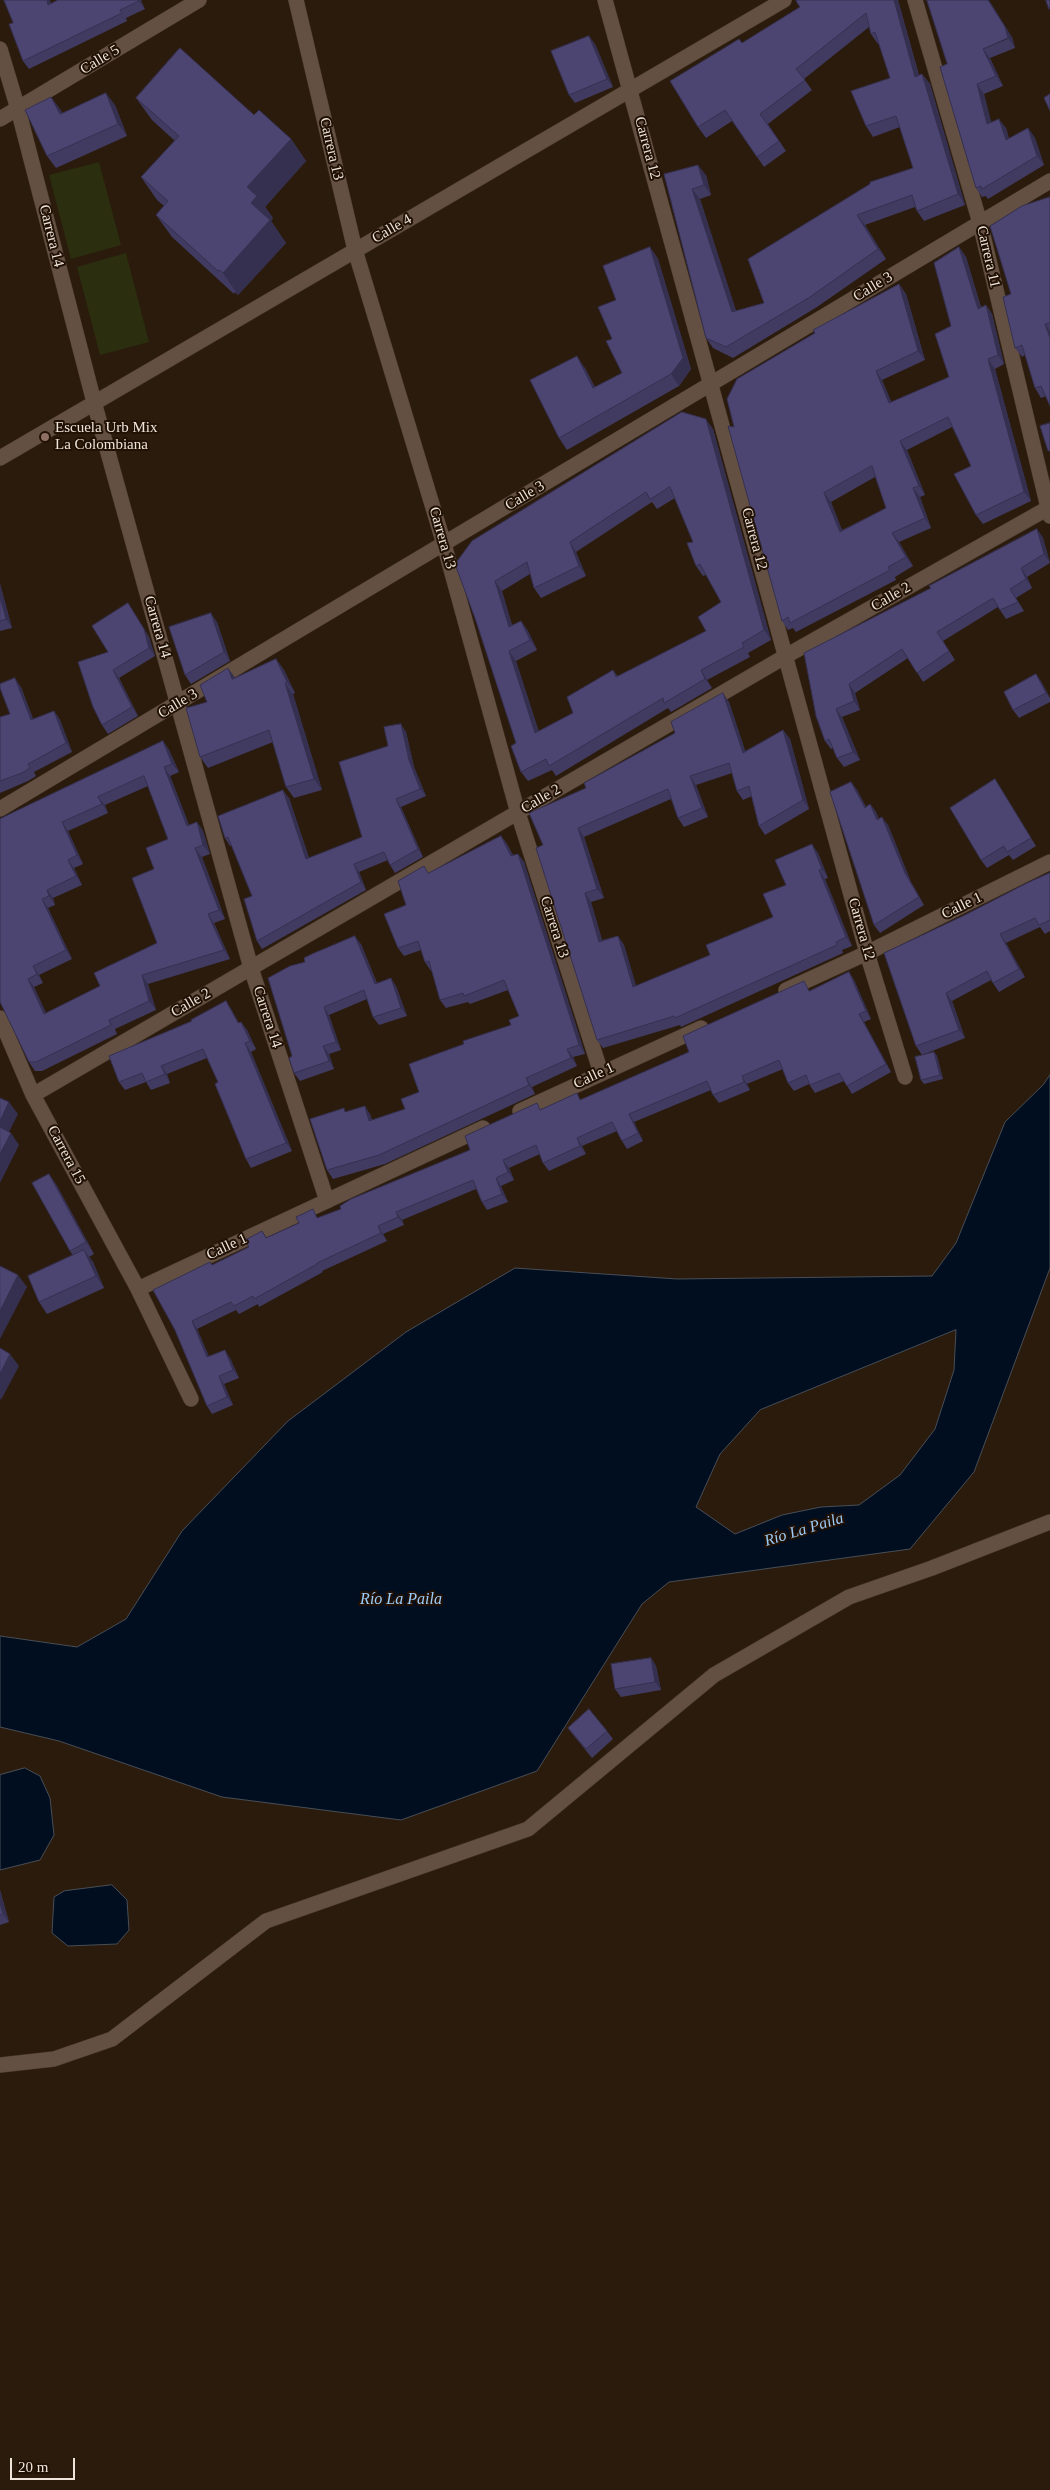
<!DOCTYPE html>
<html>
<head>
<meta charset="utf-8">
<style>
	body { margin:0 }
	#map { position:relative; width:1050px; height:2490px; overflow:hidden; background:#2b1b0c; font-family:Georgia,serif }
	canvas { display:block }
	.scale { position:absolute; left:10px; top:2458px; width:65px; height:22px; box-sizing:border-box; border:2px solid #efe4da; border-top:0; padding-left:6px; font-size:15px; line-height:18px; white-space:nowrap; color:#efe4da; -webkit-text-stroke:4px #211104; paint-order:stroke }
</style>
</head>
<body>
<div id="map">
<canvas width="1050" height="2490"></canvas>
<div class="scale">20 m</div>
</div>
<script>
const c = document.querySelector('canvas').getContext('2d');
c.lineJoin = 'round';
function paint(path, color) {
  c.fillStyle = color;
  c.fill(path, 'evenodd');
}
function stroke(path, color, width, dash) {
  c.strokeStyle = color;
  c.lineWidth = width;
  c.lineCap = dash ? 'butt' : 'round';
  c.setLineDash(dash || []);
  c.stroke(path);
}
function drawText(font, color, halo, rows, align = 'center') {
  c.font = font + ' Georgia,serif';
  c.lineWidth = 4;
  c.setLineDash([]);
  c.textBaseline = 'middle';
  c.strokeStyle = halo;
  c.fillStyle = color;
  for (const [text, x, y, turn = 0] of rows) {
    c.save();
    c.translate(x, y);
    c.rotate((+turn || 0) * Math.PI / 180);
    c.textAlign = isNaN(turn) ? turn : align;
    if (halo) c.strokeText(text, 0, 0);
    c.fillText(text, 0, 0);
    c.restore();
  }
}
const green = new Path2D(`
	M99,162L121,245L71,259L49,175Z
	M126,253L149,342L100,355L77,267Z`);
const water = new Path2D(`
	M1050,1075V1268L974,1472L910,1549L669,1582L642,1604L537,1771L401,1820L222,1797L59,1741L0,1727V1636L77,1647L126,1619L182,1531L288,1421L406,1332L515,1268L677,1279L932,1276L956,1243L1005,1122L1043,1085ZM956,1330L954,1370L935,1429L900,1475L859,1505L821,1507L782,1515L735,1534L696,1507L720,1454L760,1410Z
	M25,1768L40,1776L50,1798L54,1835L40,1860L0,1870V1775Z
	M112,1885L127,1900L129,1930L117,1944L68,1946L52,1933L54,1897L64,1891Z`);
const minor = new Path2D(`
	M296,0L355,250L444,544L518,813L601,1073
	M605,0L867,953L905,1077
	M915,0L980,223L1050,516
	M0,49L18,109L94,402L251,968L327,1201
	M0,119L199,0
	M0,458L784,0
	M0,809L1050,181
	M786,990L867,953L1050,862
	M0,1018L33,1095L138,1289L191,1399
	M33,1095L786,656L1050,507
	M520,1111L701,1028
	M138,1289L483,1128
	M0,2065L54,2059L112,2039L266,1921L528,1829L714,1675L849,1597L932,1568L1050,1522`);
const wall = new Path2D(`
	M50,0L51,4L58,0H142L141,1L145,9L126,18L127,21L29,69L23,61L13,23Z
	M797,0H898L919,75L922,74L930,84L965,205L924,221L917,211L915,207L865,225L886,259L817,307L733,358L713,348L706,338L664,174L706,175L711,195L700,199L736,311L764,303L748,259L913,168L900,127L873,137L866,126L890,78L879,44H878L871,34L869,27L804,79L812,90L768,124L786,151L764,167L732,121L706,138L698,127L742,43L800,7Z
	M1012,37L1015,48L990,58L1003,86L984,94L991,122L1006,128L1009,139L1028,128L1035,138L1044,165L988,199L986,196L982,197L976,188L940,67Z
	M595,44L613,87L575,103L569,95Z
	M136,98L254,115L291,139L306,161L265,207L273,218L271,221L286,243L238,295L235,292L234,294L172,237L156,215L164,206L157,200L141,177L175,141L152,120Z
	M115,105L127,136L56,168L47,156L60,109L62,113Z
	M1050,197V406L1046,396L1041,398L1035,388L1025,355L1022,357L1015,348L1011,294Z
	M650,247L658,259L691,369L679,386L567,450L559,438L585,368L595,387L622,373L612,339L616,300Z
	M959,247L966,257L981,307L986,305L992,314L1004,364L995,369L1031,501L983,524L976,515L971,466L952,427L907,450L925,495L920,497L931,528L899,542L913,566L895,577L896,580L796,632L793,628L788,630L782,621L734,427L899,284L906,294L925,360L882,380L891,402L949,377L951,326ZM875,477L886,508L842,530L831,502Z
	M713,429L771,640L748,653L750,657L707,680L712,688L671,712L668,708L556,776L552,770L528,781L521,772L516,743L475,618L455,564ZM675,498L693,542L696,566L703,576L706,575L721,602L706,631L618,677L613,670L573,713L539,732L516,661L537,650L528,631L521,621L512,625L502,591L530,574L534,588L541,598L586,576L576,552L652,502L657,509Z
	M1037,529L1043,538L1050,563L1027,577L1032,588L1016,598L1024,611L1006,619L998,607L943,641L955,660L923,682L908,658L855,693L860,710L842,717L860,760L844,767L837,758L833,748L831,749L825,741L816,716L931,588Z
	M0,584L12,628L0,631Z
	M128,603L149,637L155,656L119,678L138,716L108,734L102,725L108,652Z
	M217,622L230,661L191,684L185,675Z
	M276,659L284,670L295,693L293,694L322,790L294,798L286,787L273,742L208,768L200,757L207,702L235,678Z
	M1036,674L1042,683L1050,698V702L1019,718L1013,710Z
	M21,687L33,719L54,711L60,720L72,752L34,772L36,776L28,781L0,793V717L10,714Z
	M729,702L745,751L783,730L790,739L809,809L765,835L759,826L752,796L743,800L737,791L732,773L696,785L708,817L684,827L678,818L671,799L584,837L604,898L591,902L602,940L618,936L624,945L636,986L710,955L773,917L786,885L818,853L828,878L825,879L852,946L842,950L843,953L681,1027L680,1025L603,1048L597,1040L543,845L586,788L675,733Z
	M406,732L414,767L426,796L401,807L423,857L395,873L390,865L388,860L359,872L366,890L262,949L257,941L252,896L232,845L230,846L225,838L289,798L309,858L362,837L388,746Z
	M163,741L169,750L179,772L170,776L189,825L197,822L203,831L210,854L202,857L225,919L214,923L230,959L148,984L156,1010L115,1029L117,1034L42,1071H35L29,1062L0,819ZM148,786L168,839L154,869L157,943L100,986L46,1013L34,987L43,983L39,975L72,959L48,908L55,905L53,898L82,885L74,868L83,864L68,831L108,813L105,805Z
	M851,782L857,790L866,807L870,804L876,812L879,819L888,825L911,882L924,905L880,933L874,925Z
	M1000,788L1036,846L1013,860L1009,855L987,868L981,860Z
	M501,836L507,844L513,855L518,854L524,862L585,1054L573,1057L577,1066L532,1087L535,1094L385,1164L333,1179L327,1170L346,1112L370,1114L372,1120L405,1109L419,1092L464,1044L511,1025L519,1016L508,990L470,1004L468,1002L446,1008L440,1000L432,971H431L425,962L421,950L404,956L398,948L406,905L429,873Z
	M1050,873V931L1045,934L1040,927L1006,943L1025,977L999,992L991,980L952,1001L965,1038L922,1055L916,1046L965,915Z
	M361,944L377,983L396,986L407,1016L379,1025L373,1017L367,999L329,1015L341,1050L329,1054L334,1069L300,1081L294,1073L292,1056L305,962Z
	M849,972L854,980L871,1019L864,1022L891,1072L852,1094L844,1081L815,1093L809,1084L794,1091L788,1083L783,1069L747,1084L750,1090L719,1103L713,1095L711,1090L634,1122L643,1141L627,1149L622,1141L617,1131L582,1146L586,1154L549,1171L543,1163L540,1154L509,1168L514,1180L501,1186L508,1202L487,1210L482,1202L476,1189L402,1220L404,1225L383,1234L387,1241L322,1271L323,1272L259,1307L258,1304L239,1314L236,1310L197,1329L209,1357L230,1358L239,1378L224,1384L233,1405L212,1414L207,1406L175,1330L212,1265L249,1247L262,1231L267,1238L341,1209L470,1150L541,1109L582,1099L689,1052Z
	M226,1001L231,1009L239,1023L241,1022L247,1030L256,1049L251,1052L292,1151L251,1168L246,1159L218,1082L207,1058L167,1074L170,1083L151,1090L146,1082L125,1090L119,1082L192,1021Z
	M934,1052L937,1056L943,1079L924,1084L921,1080Z
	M49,1174L57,1186L94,1254L89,1257L93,1262L104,1288L47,1314L39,1302L73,1256L70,1251Z
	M651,1658L656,1666L661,1690L621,1697L615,1689Z
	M568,1728L607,1731L613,1739L592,1758L574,1736Z
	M0,1890L9,1922L0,1925Z`);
const shadedWall = new Path2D(`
	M47,0H50L54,13L48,5Z
	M138,0H140L145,9Z
	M894,0H898L922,88L915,77Z
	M988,0H989L1012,37L1015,48L1008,38Z
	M589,36L595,44L613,87L607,79Z
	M983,49L990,58L1003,86L996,76Z
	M922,74L930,84L965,205L958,194Z
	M977,84L984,94L994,133L987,124Z
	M106,93L115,105L127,136L118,124Z
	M51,97L60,109L69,126L60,114Z
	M999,119L1006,128L1012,150L1006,140Z
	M1028,128L1035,138L1044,165L1037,156Z
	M291,139L306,161L265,207L273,218L271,221L286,243L238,295L223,273L251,203L247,187Z
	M698,165L706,175L711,195L704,185Z
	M692,189L700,199L740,323L732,312Z
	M857,215L865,225L886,259L878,249Z
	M650,247L658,259L691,369L679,386L671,374Z
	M959,247L966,257L984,319L978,309Z
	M899,284L906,294L925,360L918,351Z
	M986,305L992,314L1004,364L998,355Z
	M1045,324L1050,331V338Z
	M577,356L585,368L601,400L593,388Z
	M988,359L995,369L1031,501L1024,492Z
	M876,371L882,380L896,412L889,403Z
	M706,419L713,429L771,640L764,630Z
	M900,441L907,450L925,495L919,486Z
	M913,488L920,497L931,528L925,518Z
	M824,493L831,502L846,541L840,532Z
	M1037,529L1043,538L1050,563L1044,554Z
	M892,533L899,542L913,566L906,557Z
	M570,542L576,552L586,576L579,566Z
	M1021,568L1027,577L1032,588L1026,579Z
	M495,581L502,591L515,636L509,627Z
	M0,584L12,628L6,619L0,597Z
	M128,603L149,637L155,656L149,648Z
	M211,613L217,622L230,661L224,652Z
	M521,621L528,631L537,650L530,640Z
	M509,651L516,661L542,743L535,733Z
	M276,659L284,670L295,693L287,682Z
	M228,668L236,679H232Z
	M113,670L119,678L138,716L132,707Z
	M701,670L707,680L712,688L705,679Z
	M1036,674L1042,683L1050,699L1046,693Z
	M15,678L21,687L37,729L31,720Z
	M285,683L293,694L322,790L314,779Z
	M849,684L855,693L860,710L854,701Z
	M723,693L729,702L749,762L743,753Z
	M836,709L842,717L860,760L853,752Z
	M54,711L60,720L72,752L66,743Z
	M401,724L406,732L414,767L426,796L420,789L409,760Z
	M783,730L790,739L809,809L803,800Z
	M163,741L169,750L179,772L172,764Z
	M164,767L170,776L193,835L187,826Z
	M690,776L696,785L708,817L702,808Z
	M851,782L857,790L871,816L865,808Z
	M283,790L289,798L312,866L306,859Z
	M98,797L105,805L108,813L102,804Z
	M396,799L401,807L423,857L418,849Z
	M870,804L876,812L883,828L877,820Z
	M882,817L888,825L911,882L924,905L919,897L905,873Z
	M62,822L68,831L83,864L77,855Z
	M197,822L203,831L210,854L203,845Z
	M578,828L584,837L604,898L597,889Z
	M501,836L507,844L517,864L511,856Z
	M812,844L818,853L828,878L822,869Z
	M195,848L202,857L225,919L219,910Z
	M518,854L524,862L585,1054L579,1045Z
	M68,860L74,868L82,885L76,876Z
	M354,864L359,872L366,890L361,882Z
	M819,870L825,879L852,946L846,937Z
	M47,890L53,898L55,905L49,896Z
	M585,893L591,902L605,950L599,942Z
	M42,899L48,908L72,959L66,950Z
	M208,914L214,923L230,959L224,950Z
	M1000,934L1006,943L1025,977L1019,969Z
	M355,936L361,944L380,992L375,984Z
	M618,936L624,945L639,996L633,987Z
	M33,966L39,975L43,983L37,974Z
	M849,972L854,980L871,1019L866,1011Z
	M142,975L148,984L156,1010L149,1001Z
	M391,978L396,986L407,1016L401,1008Z
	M28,979L34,987L50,1022L44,1014Z
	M946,993L952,1001L965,1038L959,1030Z
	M226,1001L231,1009L244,1032L238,1023Z
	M324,1007L329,1015L341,1050L336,1042Z
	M859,1014L864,1022L891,1072L886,1064Z
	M241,1022L247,1030L256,1049L250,1041Z
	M245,1043L251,1052L292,1151L286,1143Z
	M323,1046L329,1054L334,1069L329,1061Z
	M567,1049L573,1057L577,1066L571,1058Z
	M934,1052L937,1056L943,1079L940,1075Z
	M161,1066L167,1074L170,1083L165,1074Z
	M742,1076L747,1084L750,1090L744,1082Z
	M526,1078L532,1087L535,1094L529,1085Z
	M9,1102L18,1114L6,1138L0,1129V1121Z
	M365,1106L370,1114L375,1130L369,1121Z
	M629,1114L634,1122L643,1141L638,1133Z
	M11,1133L19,1145L0,1183V1154Z
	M577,1138L582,1146L586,1154L580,1146Z
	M503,1160L509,1168L514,1180L508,1172Z
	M49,1174L57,1186L94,1254L86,1242Z
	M496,1178L501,1186L508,1202L502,1194Z
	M396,1212L402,1220L404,1225L398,1217Z
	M378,1226L383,1234L387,1241L381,1233Z
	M84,1250L93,1262L104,1288L96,1276Z
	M18,1275L27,1287L0,1339V1311Z
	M192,1321L197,1329L213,1365L207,1357Z
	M225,1350L230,1358L239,1378L233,1370Z
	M10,1354L19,1366L1,1400L0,1398V1374Z
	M219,1376L224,1384L233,1405L227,1397Z
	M651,1658L656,1666L661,1690L655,1682Z
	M0,1890L9,1922L3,1914L0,1903Z`);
const building = new Path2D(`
	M4,0H47L48,5L58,0H138L139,1L120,10L122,13L23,61L9,24L13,23Z
	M797,0H894L915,77L922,74L958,194L917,211L912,195L857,215L878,249L810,297L726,347L706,338L664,174L698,165L704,185L692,189L732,312L764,303L748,259L870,184V182L913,168L896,116L866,126L851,91L890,78L875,32L871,34L866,13L796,69L805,80L760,114L779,141L757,157L725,110L698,127L670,81L739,39L742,43L800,7L796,1Z
	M927,0H988L1005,27L1008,38L983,49L996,76L977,84L987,124L999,119L1006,140L1028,128L1037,156L982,189L981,186L976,188L940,67L947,64Z
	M1046,0H1050V8L1049,9Z
	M589,36L607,79L569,95L551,51Z
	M180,48L254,115L259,110L291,139L247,187L257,196L251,203L270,220L223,273L220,270L218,271L156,215L168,201L141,177L179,136L136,98Z
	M106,93L118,124L47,156L25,110L51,97L60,114Z
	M1050,94V111L1044,98Z
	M1050,197V323L1045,324L1050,338V406L1041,386L1035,388L1022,345L1015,348L1003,297L1011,294L990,226L1022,206Z
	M650,247L683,358L671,374L559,438L530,380L577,356L593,388L622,373L606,341L612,339L598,307L616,300L603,266Z
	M959,247L978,309L986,305L998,355L988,359L1024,492L976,515L954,474L971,466L948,417L900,441L919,486L913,488L925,518L892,533L906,557L888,567L890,570L790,623L788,617L782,621L728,426L734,427L727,399L737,379L815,333L813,330L899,284L918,351L876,371L889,403L949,377L935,334L951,326L934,263ZM872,466L886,508L840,532L824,493Z
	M682,412L706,419L764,630L742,643L744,647L701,670L705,679L664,703L663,698L549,766L546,759L521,772L511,746L516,743L475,618L455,564L472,541ZM670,487L693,542L687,543L696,566L700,564L721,602L698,617L706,631L616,677L613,670L567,697L573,713L535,733L509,651L530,640L521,621L509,627L495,581L527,562L534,588L579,566L570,542L646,492L650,499Z
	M1050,423V451H1048L1040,426Z
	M1037,529L1044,554L1021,568L1026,579L1010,589L1018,602L1000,610L993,598L937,632L949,651L917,673L902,649L849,684L854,701L836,709L853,752L837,758L829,739L825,741L816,716L804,653L931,588L929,586Z
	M0,597L6,619L0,621Z
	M128,603L144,629L149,648L113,670L132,707L102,725L93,707L78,662L108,652L92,626Z
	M211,613L224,652L185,675L169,627Z
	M276,659L287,682L285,683L314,779L286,787L269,730L200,757L186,708L207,702L200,685L228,668L232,679Z
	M1036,674L1046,693L1013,710L1004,692Z
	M15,678L31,720L54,711L66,743L28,764L30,768L22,773L0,781V717L10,714L0,688V684Z
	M723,693L743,753L783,730L803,800L759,826L749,786L737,791L729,763L690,776L702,808L678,818L668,789L578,828L597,889L585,893L599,942L618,936L633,987L710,955L706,945L773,917L763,894L786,885L775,860L812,844L822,869L819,870L846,937L836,942L837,945L675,1018L674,1016L597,1040L536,848L543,845L529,813L586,788L584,783L675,733L671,722Z
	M401,724L409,760L420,789L396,799L418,849L390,865L384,852L354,864L361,882L257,941L244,899L252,896L228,837L225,838L218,816L283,790L306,859L362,837L339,762L388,746L384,727Z
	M163,741L172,764L164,767L187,826L197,822L203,845L195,848L219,910L208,914L224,950L142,975L149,1001L109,1020L111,1025L36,1062H29L0,1002V819ZM144,776L168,839L146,848L154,869L132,878L157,943L94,973L100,986L44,1014L28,979L37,974L33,966L66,950L42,899L49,896L47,890L76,876L68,860L77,855L62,822L102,804L98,797Z
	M995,779L1031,838L1007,852L1004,846L981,860L950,808Z
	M851,782L865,808L870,804L877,820L882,817L905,873L919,897L874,925L830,792Z
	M501,836L511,856L518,854L579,1045L567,1049L571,1058L526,1078L529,1085L379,1155L327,1170L310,1119L344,1108L345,1112L365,1106L369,1121L405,1109L401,1099L419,1092L409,1064L464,1044L463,1041L511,1025L509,1020L519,1016L504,980L464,996L463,993L440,1000L429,961L425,962L418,941L398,948L384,914L406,905L398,881L424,866L428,873Z
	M1050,873V920L1039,925L1035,918L1000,934L1019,969L993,983L987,971L946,993L959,1030L916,1046L884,953L965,915L1027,883Z
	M355,936L375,984L391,978L401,1008L373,1017L364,990L324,1007L336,1042L323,1046L329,1061L294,1073L289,1058L292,1056L268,978L290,966L305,962L304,958L312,954Z
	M849,972L866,1011L859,1014L886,1064L847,1086L839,1073L810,1085L806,1075L788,1083L779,1060L742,1076L744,1082L713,1095L707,1081L629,1114L638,1133L622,1141L612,1122L577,1138L580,1146L543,1163L536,1145L503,1160L508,1172L496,1178L502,1194L482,1202L473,1180L396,1212L398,1217L378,1226L381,1233L317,1263V1264L254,1299L253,1296L234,1306L231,1302L192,1321L207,1357L225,1350L233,1370L219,1376L227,1397L207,1406L175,1330L153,1290L210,1262L212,1265L249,1247L245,1240L262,1231L266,1238L299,1223L296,1217L313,1209L317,1218L341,1209L340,1206L351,1199L470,1150L465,1136L537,1103L540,1110L577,1093L580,1100L689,1052L683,1036L804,981L809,991Z
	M226,1001L238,1023L241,1022L250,1041L245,1043L286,1143L246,1159L215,1084L218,1082L203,1049L161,1066L165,1074L146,1082L142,1073L119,1082L109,1056L192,1021L191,1020Z
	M934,1052L940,1075L921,1080L915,1057Z
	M0,1098L9,1102L0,1121Z
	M0,1127L11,1133L0,1154Z
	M49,1174L86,1242L70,1251L32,1183Z
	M84,1250L96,1276L39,1302L28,1276Z
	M0,1266L18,1275L0,1311Z
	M0,1348L10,1354L0,1374Z
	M651,1658L655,1682L615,1689L611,1664Z
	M589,1709L607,1731L586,1749L568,1728Z
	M0,1903L3,1914L0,1915Z`);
const markers = [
	[45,437,5,"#8d6e63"]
];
const streetNames = [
	["Calle 5",100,60,-31],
	["Carrera 12",647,148,75],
	["Carrera 13",331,149,77],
	["Calle 4",392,229,-30],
	["Carrera 14",51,236,76],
	["Carrera 11",988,257,77],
	["Calle 3",873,287,-31],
	["Calle 3",525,496,-31],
	["Carrera 13",442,538,74],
	["Carrera 12",754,539,75],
	["Calle 2",891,597,-30],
	["Carrera 14",157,627,74],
	["Calle 3",178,704,-31],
	["Calle 2",541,799,-30],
	["Calle 1",962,906,-26],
	["Carrera 13",554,927,72],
	["Carrera 12",861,929,74],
	["Calle 2",191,1003,-30],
	["Carrera 14",267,1017,72],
	["Calle 1",594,1076,-25],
	["Carrera 15",66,1155,62],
	["Calle 1",227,1247,-25]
];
const poiNames = [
	["Escuela Urb Mix",55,428],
	["La Colombiana",55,445]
];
const waterNames = [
	["Río La Paila",804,1530,-17],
	["Río La Paila",401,1600]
];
paint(green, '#2b2e0f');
paint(water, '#000e1f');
stroke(water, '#484e57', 1);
stroke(minor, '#463729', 16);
stroke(minor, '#635043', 15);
paint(wall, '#413b62');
paint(shadedWall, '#353050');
paint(building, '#4c4572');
stroke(building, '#353050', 1);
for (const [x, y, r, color] of markers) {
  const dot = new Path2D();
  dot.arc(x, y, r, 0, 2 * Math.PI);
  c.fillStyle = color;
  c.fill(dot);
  stroke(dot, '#211104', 2);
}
drawText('15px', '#efe4da', '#211104', streetNames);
drawText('15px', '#efe4da', '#211104', poiNames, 'left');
drawText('italic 16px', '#9bccfa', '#211104', waterNames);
</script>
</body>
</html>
